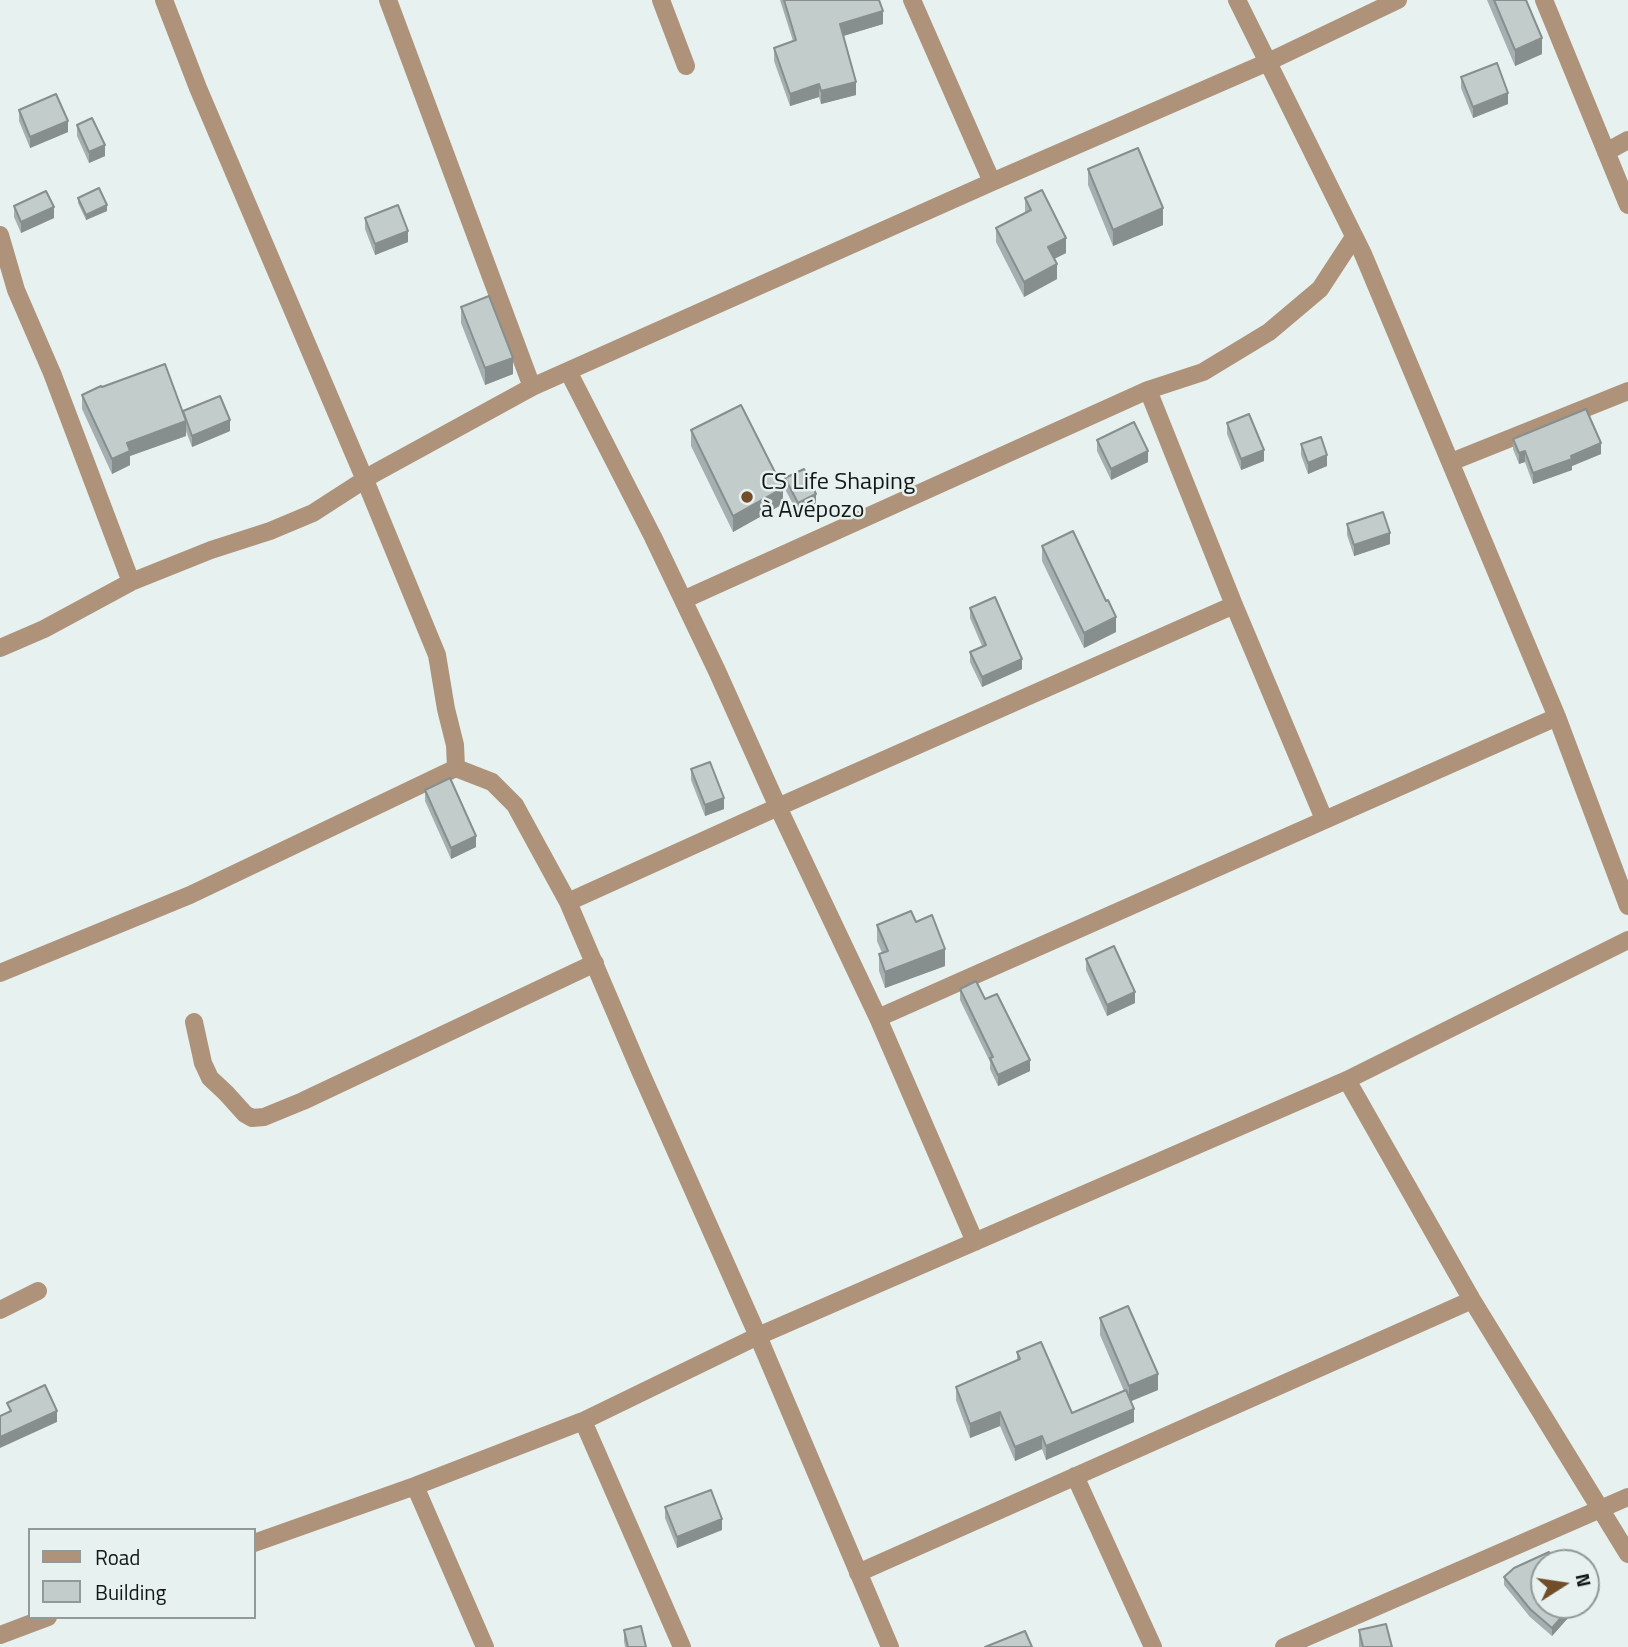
<!DOCTYPE html>
<html>
<head>
<meta charset="utf-8">
<style>
	body { margin:0 }
	#map { position:relative; width:1628px; height:1647px; overflow:hidden; background:#e6f1f0; font-family:"Titillium Web",sans-serif }
	canvas { display:block }
	.legend { position:absolute; left:28px; top:1528px; width:228px; height:91px; box-sizing:border-box; background:#e6f1f0; border:2px solid #929a99; margin:0; padding:9px 12px; list-style:none; font-size:21px; color:#131716 }
	.legend li { display:flex; align-items:center; gap:14px; height:35px }
	.legend b { width:35px; border:2px solid #929a99 }
	.north { position:absolute; left:1530px; top:1549px; width:70px; height:70px; box-sizing:border-box; background:#e6f1f0; border:2px solid #929a99; border-radius:50%; rotate:78deg; font-size:19px; font-weight:700; line-height:28px; text-align:center; color:#131716 }
	.north::after { content:''; display:block; margin:auto; width:24px; height:32px; background:#724d29; clip-path:polygon(50% 0,100% 100%,50% 72%,0 100%) }
</style>
</head>
<body>
<div id="map">
<canvas width="1628" height="1647"></canvas>
<ul class="legend">
<li><b style="height:9px;background:#ae9279"></b>Road</li>
<li><b style="height:19px;background:#c1cccb"></b>Building</li>
</ul>
<div class="north">N</div>
</div>
<script>
const c = document.querySelector('canvas').getContext('2d');
c.lineJoin = 'round';
function stroke(path, color, width, dash) {
  c.strokeStyle = color;
  c.lineWidth = width;
  c.lineCap = dash ? 'butt' : 'round';
  c.setLineDash(dash || []);
  c.stroke(path);
}
function paint(path, color) {
  c.fillStyle = color;
  c.fill(path, 'evenodd');
}
function drawText(font, color, halo, rows, align = 'center') {
  c.font = font + ' "Titillium Web",sans-serif';
  c.lineWidth = 5;
  c.setLineDash([]);
  c.textBaseline = 'middle';
  c.strokeStyle = halo;
  c.fillStyle = color;
  for (const [text, x, y, turn = 0] of rows) {
    c.save();
    c.translate(x, y);
    c.rotate((+turn || 0) * Math.PI / 180);
    c.textAlign = isNaN(turn) ? turn : align;
    if (halo) c.strokeText(text, 0, 0);
    c.fillText(text, 0, 0);
    c.restore();
  }
}
const minor = new Path2D(`
	M164,0L198,88L365,480L437,655L446,709L455,745L456,768
	M388,0L532,387
	M661,0L686,66
	M912,0L992,182
	M1237,0L1363,254L1557,717L1628,906
	M1544,0L1628,205
	M1606,152L1628,140
	M0,235L16,290L52,373L131,582
	M568,371L653,537L717,671L778,807L878,1018L975,1242
	M1148,390L1234,605L1324,819
	M1451,462L1628,391
	M683,600L1148,390L1203,372L1269,332L1320,289L1354,237
	M0,648L44,629L131,582L211,550L270,531L313,513L375,473L532,387L992,182L1268,62L1398,0
	M568,902L778,807L1234,605
	M0,973L190,895L456,768L492,782L515,805L568,902L641,1073L758,1336L890,1647
	M878,1018L1557,717
	M194,1022L203,1063L210,1078L226,1093L245,1114L252,1118L264,1117L303,1101L595,963
	M1347,1080L1472,1300L1628,1554
	M0,1310L38,1291
	M583,1421L682,1647
	M1075,1476L1153,1647
	M415,1486L485,1647
	M254,1543L415,1486L583,1421L758,1336L1347,1080L1628,940
	M858,1573L1472,1300
	M0,1635L48,1617
	M1284,1647L1628,1497`);
const wall = new Path2D(`
	M780,0H879L883,24L843,36L856,95L821,104L819,97L790,106L774,61V48L793,41Z
	M1487,0H1526L1542,54L1515,66Z
	M1461,77L1508,104L1473,118L1461,88Z
	M19,110L68,132L30,148L19,121Z
	M77,125L105,156L89,163L77,136Z
	M1088,169L1163,225L1113,246L1088,185Z
	M78,198L107,211L86,220L78,203Z
	M1025,198L1066,253L1054,259L1057,279L1024,297L996,242V228L1025,213Z
	M14,206L54,218L21,233L14,217Z
	M365,218L408,242L375,255L365,229Z
	M461,307L513,374L485,385L461,323Z
	M102,387L183,411L230,431L192,447L186,431V436L130,456V465L112,474L82,409V395Z
	M1227,423L1264,461L1241,470L1227,434Z
	M691,430L783,504L733,532L691,446Z
	M1513,439L1601,454L1572,466V470L1533,484L1525,462L1519,464L1513,449Z
	M1097,440L1148,462L1111,480L1097,451Z
	M1301,444L1327,466L1308,474L1301,455Z
	M785,478L816,505L798,514L785,489Z
	M1347,524L1390,544L1354,556L1347,535Z
	M1042,546L1116,632L1084,648L1042,561Z
	M970,608L1022,669L982,687L970,662V652L982,646L970,618Z
	M691,769L724,809L705,816L691,780Z
	M425,790L476,847L451,859L425,801Z
	M916,922L945,966L885,988L879,971V954L882,953L877,941V925Z
	M1086,959L1135,1003L1107,1016L1086,970Z
	M960,989L985,999L1030,1071L998,1086L990,1069V1062L960,1000Z
	M1100,1318L1158,1390L1131,1401L1134,1422L1046,1460L1042,1449L1015,1461L1000,1426L970,1438L956,1400V1387L1017,1360V1352L1072,1413L1124,1391L1100,1335Z
	M665,1507L722,1530L677,1548L665,1518Z
	M1504,1577L1544,1605H1576V1609L1552,1636L1530,1617L1504,1585Z
	M624,1630L646,1647H625L624,1641Z
	M1359,1630L1392,1647H1359Z`);
const shadedWall = new Path2D(`
	M883,11V24L840,37V24Z
	M1542,38V54L1515,66V50Z
	M856,82V95L821,104V91Z
	M819,84V97L790,106V94Z
	M1508,93V104L1473,118V107Z
	M68,121V132L30,148V137Z
	M105,145V156L89,163V152Z
	M107,205V211L86,220V215Z
	M54,207V218L21,233V222Z
	M1163,208V225L1113,246V230Z
	M408,231V242L375,255V244Z
	M1066,238V253L1048,262V247Z
	M1057,264V279L1024,297V282Z
	M513,358V374L485,385V368Z
	M230,420V431L192,447V436Z
	M186,421V436L130,456V465L112,474V459L127,443Z
	M1601,443V454L1572,466V470L1533,484V473Z
	M1264,450V461L1241,470V459Z
	M1148,451V462L1111,480V469Z
	M1525,451V462L1519,464V453Z
	M1327,455V466L1308,474V463Z
	M783,488V504L733,532V516Z
	M816,494V505L798,514V503Z
	M1390,533V544L1354,556V545Z
	M1116,617V632L1084,648V633Z
	M1022,659V669L982,687V677Z
	M724,798V809L705,816V805Z
	M476,836V847L451,859V848Z
	M945,949V966L885,988V972Z
	M1135,992V1003L1107,1016V1005Z
	M1030,1060V1071L998,1086V1075Z
	M1158,1374V1390L1129,1402V1386Z
	M1134,1409V1422L1046,1460V1446Z
	M57,1411V1422L0,1448V1437Z
	M1000,1412V1426L970,1438V1424Z
	M1042,1436V1449L1015,1461V1447Z
	M722,1519V1530L677,1548V1537Z
	M1572,1605H1576V1609L1552,1636V1628Z`);
const building = new Path2D(`
	M784,0H879L883,11L840,24L856,82L821,91L819,84L790,94L774,48L796,40Z
	M1494,0H1526L1542,38L1515,50Z
	M1497,63L1508,93L1473,107L1461,77Z
	M56,94L68,121L30,137L19,110Z
	M92,118L105,145L89,152L77,125Z
	M1138,148L1163,208L1113,230L1088,169Z
	M99,188L107,205L86,215L78,198Z
	M1042,190L1066,238L1048,247L1057,264L1024,282L996,228L1031,210L1025,198Z
	M46,191L54,207L21,222L14,206Z
	M398,205L408,231L375,244L365,218Z
	M489,296L513,358L485,368L461,307Z
	M165,364L186,421L127,443L130,451L112,459L82,395L101,386L102,387Z
	M220,396L230,420L192,436L183,411Z
	M741,405L783,488L733,516L691,430Z
	M1586,409L1601,443L1571,456L1572,459L1533,473L1525,451L1519,453L1513,439Z
	M1249,414L1264,450L1241,459L1227,423Z
	M1134,422L1148,451L1111,469L1097,440Z
	M1321,437L1327,455L1308,463L1301,444Z
	M804,469L816,494L798,503L785,478Z
	M1383,512L1390,533L1354,545L1347,524Z
	M1073,531L1106,601L1108,600L1116,617L1084,633L1042,546Z
	M995,597L1022,659L982,677L970,652L986,645L970,608Z
	M710,762L724,798L705,805L691,769Z
	M450,778L476,836L451,848L425,790Z
	M911,911L916,922L932,915L945,949L885,972L879,954L888,951L877,925Z
	M1114,946L1135,992L1107,1005L1086,959Z
	M976,981L985,999L997,994L1030,1060L998,1075L990,1058L993,1057L960,989Z
	M1128,1306L1158,1374L1129,1386L1100,1318Z
	M1041,1342L1072,1413L1126,1390L1134,1409L1046,1446L1042,1436L1015,1447L1000,1412L970,1424L956,1387L1020,1359L1017,1352Z
	M45,1385L57,1411L0,1437V1416L11,1411L7,1403Z
	M711,1490L722,1519L677,1537L665,1507Z
	M1549,1552L1554,1563H1544V1605H1572L1552,1628L1530,1609L1504,1577L1514,1568Z
	M1386,1624L1392,1647H1363L1359,1630Z
	M641,1626L646,1647H628L624,1630Z
	M1025,1631L1032,1647H985Z`);
const markers = [
	[747,497,7,"#724d29"]
];
const poiNames = [
	["CS Life Shaping",761,483],
	["à Avépozo",761,511]
];
stroke(minor, '#ae9279', 18);
paint(wall, '#a6afaf');
paint(shadedWall, '#878f8e');
paint(building, '#c1cccb');
stroke(building, '#878f8e', 2);
for (const [x, y, r, color] of markers) {
  const dot = new Path2D();
  dot.arc(x, y, r, 0, 2 * Math.PI);
  c.fillStyle = color;
  c.fill(dot);
  stroke(dot, '#e6f1f0', 2.5);
}
drawText('24px', '#131716', '#e6f1f0', poiNames, 'left');
</script>
</body>
</html>
